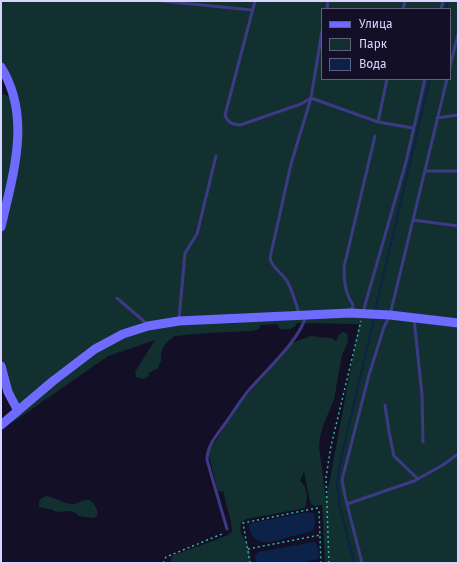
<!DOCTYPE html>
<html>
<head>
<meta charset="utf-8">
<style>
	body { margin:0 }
	#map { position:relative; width:459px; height:564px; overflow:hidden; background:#130f26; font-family:"Fira Sans",sans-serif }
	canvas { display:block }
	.frame { position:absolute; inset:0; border:2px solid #d9d4ff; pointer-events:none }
	.legend { position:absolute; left:321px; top:8px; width:130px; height:72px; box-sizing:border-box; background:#130f26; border:1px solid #625e7d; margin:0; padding:5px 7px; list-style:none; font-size:12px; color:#d9d4ff }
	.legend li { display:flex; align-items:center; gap:8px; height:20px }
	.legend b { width:20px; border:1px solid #625e7d }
</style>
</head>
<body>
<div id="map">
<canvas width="459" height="564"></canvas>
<div class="frame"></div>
<ul class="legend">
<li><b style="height:5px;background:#6f6bff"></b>Улица</li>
<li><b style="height:11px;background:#12302f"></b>Парк</li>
<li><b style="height:11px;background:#0c2248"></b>Вода</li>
</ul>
</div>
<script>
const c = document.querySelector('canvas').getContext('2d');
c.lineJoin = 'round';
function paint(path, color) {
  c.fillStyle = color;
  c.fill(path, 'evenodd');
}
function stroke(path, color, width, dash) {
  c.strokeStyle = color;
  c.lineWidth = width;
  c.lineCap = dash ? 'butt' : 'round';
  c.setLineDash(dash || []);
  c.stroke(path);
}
const green = new Path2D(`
	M1,1H458V563H325L322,505L314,506L310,502L304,472L300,481C308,487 308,499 305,508L247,519L241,522C239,534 242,534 247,543C250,549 251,557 251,563H173L171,561L172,556L226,536L232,532C232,518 225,506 224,492L218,491L208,452L242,401L292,343L310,336L331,338L336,341L339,335L343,332L347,333L348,342L342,355L334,400L324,423L320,437L319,447L326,500L359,324L297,323C294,330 286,330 280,329L277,324L260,325L259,329L253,331L206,333L175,336L167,342L163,348L161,355V361L158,368L149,373L148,377L143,379L136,377L135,372L155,340L108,356L12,423L18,411L1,366V93L14,99L1,67ZM322,9H450V79H322Z
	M46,496C55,497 64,504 73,504C80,503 85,497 91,501C95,504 96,508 98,512L96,517L92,518L79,516L76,513L69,511L56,512L53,510L39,507C38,501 40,499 46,496Z`);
const water = new Path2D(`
	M308,512L313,513C316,516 316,526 313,530C307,533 299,535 292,536C280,540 258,549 251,533C250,530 249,528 249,524L252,523Z
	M314,542L317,544L320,557L318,559L301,563H256L255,556L258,552Z`);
const stream = new Path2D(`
	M446,9L448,1
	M375,311L430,79
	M354,563L339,503L337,483L340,463L374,318`);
const path = new Path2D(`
	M248,549L320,535
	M163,563L166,557L222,534L224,533
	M250,563L243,523L317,508L319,511L321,563
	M329,563L326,477L331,446L361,321`);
const lane = new Path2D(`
	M162,1L252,10
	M255,1L225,115C228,123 232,124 240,125L301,104L311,98
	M327,9L328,1
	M403,9L405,1
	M441,9L443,1
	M450,67L458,34
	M311,98L378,122L413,128
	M437,118L458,115
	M378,122L387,79
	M425,171H458
	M413,220L458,226
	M117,298L147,324
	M351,312L353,305C345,293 344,281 344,267L375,136
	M363,312L406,162L425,79
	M299,314C296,303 293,292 287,281C282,273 272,268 270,258L291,164L311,98L322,31
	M179,319L185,253L197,234L216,156
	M414,319L422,395L423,442
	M385,405L389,432L394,456L418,479
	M347,504L414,481L443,465L458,454
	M227,529L207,460C207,446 216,436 224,425C232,414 240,401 249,390C266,370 299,341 306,316
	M362,563L345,496L342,480L369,375L384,327L390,315L447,79`);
const secondary = new Path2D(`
	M1,67C32,117 13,174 1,227
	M1,366L8,392L18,411
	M1,425L53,381L95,349L123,334L148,326L179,321L350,313L390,315L458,323`);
paint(green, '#12302f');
paint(water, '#0c2248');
stroke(stream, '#0c2248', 2);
stroke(path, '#2fb8b0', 1.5, [2, 3]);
stroke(lane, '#3d3a85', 3);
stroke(secondary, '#6f6bff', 9);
</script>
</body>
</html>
